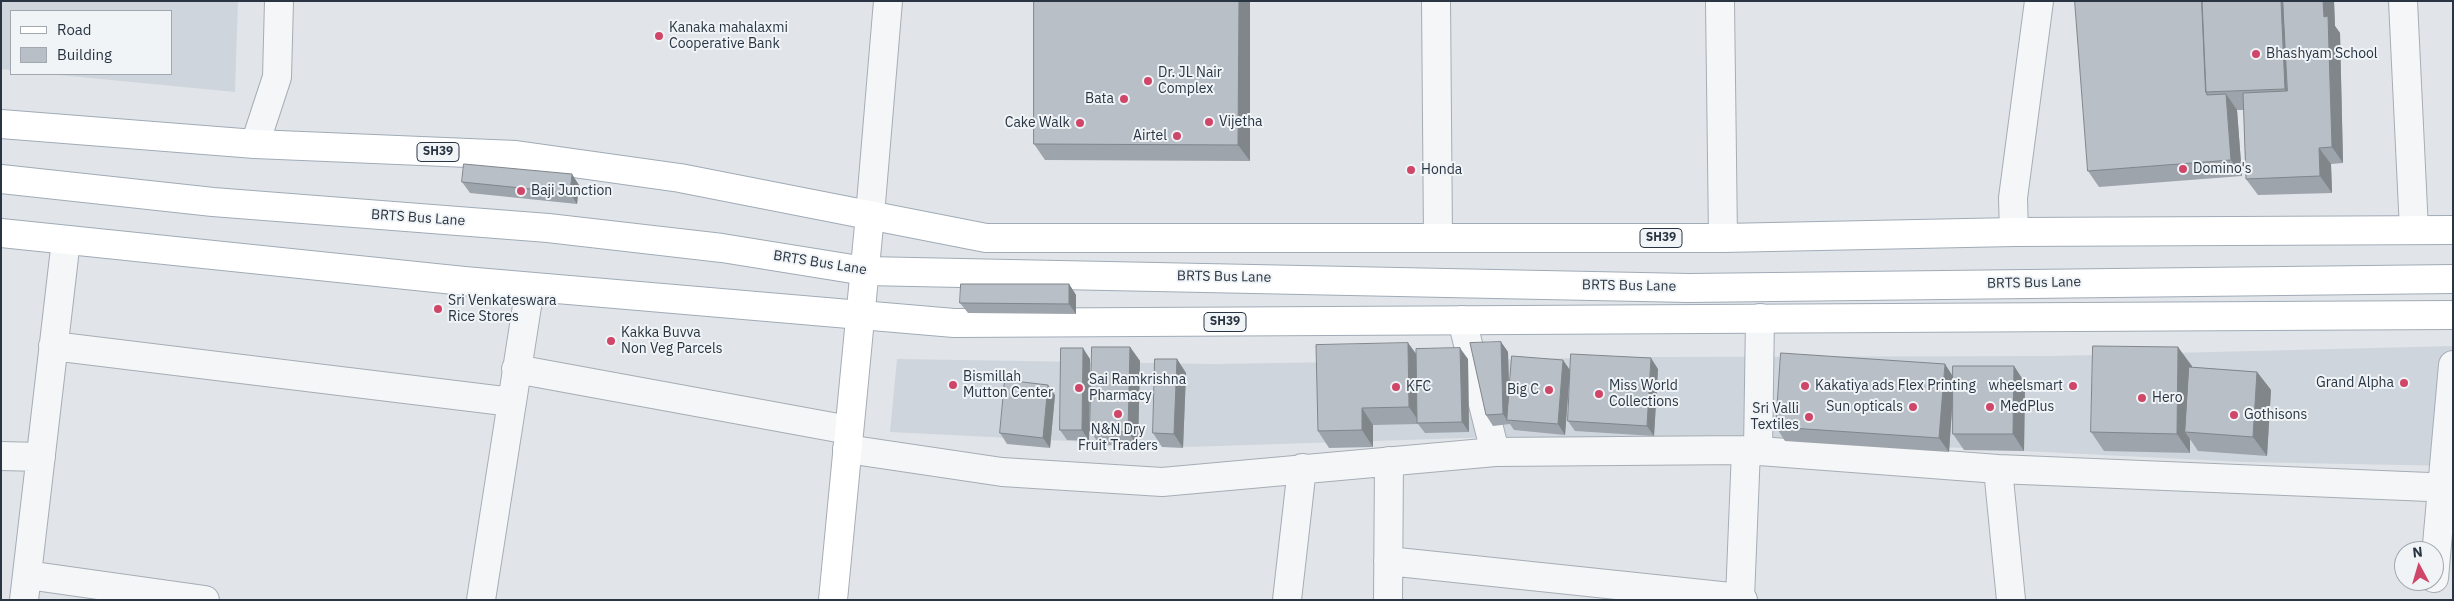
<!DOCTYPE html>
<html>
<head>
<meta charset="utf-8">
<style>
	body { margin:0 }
	#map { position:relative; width:2454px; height:601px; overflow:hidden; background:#e1e5ea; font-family:"IBM Plex Sans",sans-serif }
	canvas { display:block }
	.frame { position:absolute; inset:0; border:2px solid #293542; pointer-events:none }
	.legend { position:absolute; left:10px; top:10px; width:162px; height:65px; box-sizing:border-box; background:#f1f4f7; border:1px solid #a1a8af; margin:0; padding:6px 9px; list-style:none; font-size:15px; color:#293542 }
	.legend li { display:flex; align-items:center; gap:10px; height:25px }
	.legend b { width:25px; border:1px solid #a1a8af }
	.north { position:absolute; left:2394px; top:541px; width:50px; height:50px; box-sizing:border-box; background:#f1f4f7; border:1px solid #a1a8af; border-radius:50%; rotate:354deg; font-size:14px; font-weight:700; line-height:20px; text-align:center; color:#293542 }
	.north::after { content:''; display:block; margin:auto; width:18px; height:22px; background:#cf4668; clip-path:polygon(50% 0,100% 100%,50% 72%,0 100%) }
</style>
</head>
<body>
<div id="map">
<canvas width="2454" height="601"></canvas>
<div class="frame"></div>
<ul class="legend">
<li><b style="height:6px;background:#fff"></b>Road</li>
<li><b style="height:14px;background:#b8bfc7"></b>Building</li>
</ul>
<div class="north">N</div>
</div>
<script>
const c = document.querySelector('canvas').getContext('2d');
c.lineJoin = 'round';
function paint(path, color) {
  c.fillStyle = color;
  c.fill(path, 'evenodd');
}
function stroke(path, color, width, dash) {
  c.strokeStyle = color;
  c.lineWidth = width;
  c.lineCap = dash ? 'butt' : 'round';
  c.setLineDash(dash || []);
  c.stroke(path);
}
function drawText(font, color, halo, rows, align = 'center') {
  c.font = font + ' "IBM Plex Sans",sans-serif';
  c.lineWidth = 4;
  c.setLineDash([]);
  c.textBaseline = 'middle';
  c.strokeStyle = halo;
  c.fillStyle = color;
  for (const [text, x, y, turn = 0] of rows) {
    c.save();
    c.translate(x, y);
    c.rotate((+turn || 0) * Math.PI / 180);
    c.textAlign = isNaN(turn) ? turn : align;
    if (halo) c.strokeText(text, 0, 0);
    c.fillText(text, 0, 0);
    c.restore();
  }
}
const built = new Path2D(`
	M1,1H238L235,92L49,74H171V11H11V70L1,69Z
	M2453,346V466L2244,462L1840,442L1499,437L1187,447L890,432L897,359L1214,364L1646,357L2052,356Z`);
const street = new Path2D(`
	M1436,1L1438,238
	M1720,1L1723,238
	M2403,1L2414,230
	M255,144L277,77L279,1
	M870,215L888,1
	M2014,232L2013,198L2039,1
	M1462,320L1495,452
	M53,346L512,402
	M516,369L849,430
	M847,449L1002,472L1162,482L1495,452L1746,450L1998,469L2453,488
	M1758,451L1760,318
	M1,456L41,457
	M1998,469L2011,600
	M1388,561L1740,598
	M27,575L205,600
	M2434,578L2453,365
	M24,600L66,240
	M481,600L530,287
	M1287,600L1302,468
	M1388,600L1389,461
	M1743,600L1740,598L1746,450`);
const secondary = new Path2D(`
	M833,600L870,215`);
const primary = new Path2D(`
	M1,124L255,144L516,155L680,178L986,238H1723L2014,232L2453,230
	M1,179L213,202L548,228L722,248L865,271L1689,288L2453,279
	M1,233L464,281L954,323L2453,315`);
const wall = new Path2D(`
	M1034,1H1250V161L1045,160L1034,144Z
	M2075,1H2334L2335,26L2340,33L2343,163L2331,164L2332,193L2258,195L2246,179L2244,110H2237L2242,176L2099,187L2088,171Z
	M462,182L579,185L577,204L470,193Z
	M1069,284L1076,295V314L968,313L960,303Z
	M1501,342L1508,352L1509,391L1570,370L1565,435L1514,430L1510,424L1493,426L1486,415Z
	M1408,343L1416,354L1468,359L1469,432L1425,433L1418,424L1373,425V447L1329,448L1318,431Z
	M1130,347L1140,361L1138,446L1100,445L1090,431Z
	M1090,359L1089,441L1067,440L1060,430Z
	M1177,359L1186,373L1183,448L1162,447L1153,433Z
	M2014,366L2025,383L2024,451L1964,450L1953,434V397L1949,452L1785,441L1776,427L1953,376Z
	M2192,366L2191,367L2257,372L2271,390L2267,456L2198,451L2190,439V453L2104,451L2091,432Z
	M1658,369L1654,436L1575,431L1568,421Z
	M1055,395L1050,448L1007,444L1000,433Z`);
const shadedWall = new Path2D(`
	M1239,1H1250V161L1238,145Z
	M2281,1H2293L2298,107L2285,89Z
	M2323,1H2334L2335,26L2340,33L2343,163L2332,147Z
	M2226,94L2237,110L2242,176L2231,160Z
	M2319,148L2331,164L2332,193L2320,176Z
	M572,174L579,185L577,204L570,193Z
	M1069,284L1076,295V314L1069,304Z
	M1501,342L1508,352L1510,420H1507L1510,425L1503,414Z
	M1408,343L1420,359V423L1409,407Z
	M1130,347L1140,361L1138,446L1128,432Z
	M2178,347L2192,366L2190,432H2185L2190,439V453L2177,434Z
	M1083,348L1090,359L1089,441L1082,430Z
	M1460,348L1468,359L1469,432L1462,422Z
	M1651,358L1658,369L1654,436L1647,426Z
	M1177,359L1186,373L1183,448L1174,434Z
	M1563,360L1570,370L1565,435L1558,424Z
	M1945,364L1954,378L1949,452L1939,438Z
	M2014,366L2025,383L2024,451L2013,434Z
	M2257,372L2271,390L2267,456L2253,437Z
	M1048,385L1055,395L1050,448L1043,438Z
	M1362,408L1373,425V447L1362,430Z`);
const building = new Path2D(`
	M1034,1H1239L1238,145L1034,144Z
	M2075,1H2202L2206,92L2207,95L2226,94L2231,160L2088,171Z
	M2202,1H2281L2285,89L2206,92Z
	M2283,1H2323L2324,17L2328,16L2332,147L2319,148L2320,176L2246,179L2243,93L2287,91Z
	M464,164L572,174L570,193L462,182Z
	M961,284H1069V304L960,303Z
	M1501,342L1503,414L1486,415L1470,343Z
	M1408,343L1409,407L1362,408V430L1318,431L1316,345Z
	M2093,346L2178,347L2177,434L2091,432Z
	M1092,347H1130L1128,432L1090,431Z
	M1061,348H1083L1082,430H1060Z
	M1460,348L1462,422L1417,423L1416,349Z
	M1781,353L1945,364L1939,438L1776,427Z
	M1571,354L1651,358L1647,426L1568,421Z
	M1512,356L1563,360L1558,424L1507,420Z
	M1155,359H1177L1174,434L1153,433Z
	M1953,366H2014L2013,434H1953Z
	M2189,367L2257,372L2253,437L2185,432Z
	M1005,380L1048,385L1043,438L1000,433Z`);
const markers = [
	[659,36,5,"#cf4668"],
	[2256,54,5,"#cf4668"],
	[1148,81,5,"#cf4668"],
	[1124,99,5,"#cf4668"],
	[1209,122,5,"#cf4668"],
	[1080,123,5,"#cf4668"],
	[1177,136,5,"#cf4668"],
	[2183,169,5,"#cf4668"],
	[1411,170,5,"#cf4668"],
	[521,191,5,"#cf4668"],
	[438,309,5,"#cf4668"],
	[611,341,5,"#cf4668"],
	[2404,383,5,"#cf4668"],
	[953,385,5,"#cf4668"],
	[1805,386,5,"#cf4668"],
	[2073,386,5,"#cf4668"],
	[1396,387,5,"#cf4668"],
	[1079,388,5,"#cf4668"],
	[1549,390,5,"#cf4668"],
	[1599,394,5,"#cf4668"],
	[2142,398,5,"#cf4668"],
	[1913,407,5,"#cf4668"],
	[1990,407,5,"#cf4668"],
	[1118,414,5,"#cf4668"],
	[2234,415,5,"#cf4668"],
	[1809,417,5,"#cf4668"]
];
const shields = [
	[438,152,42],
	[1661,238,42],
	[1225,322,42]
];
const shieldNames = [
	["SH39",438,152],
	["SH39",1661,238],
	["SH39",1225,322]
];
const poiNames = [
	["Kanaka mahalaxmi",669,28],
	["Cooperative Bank",669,44],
	["Bhashyam School",2266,54],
	["Dr. JL Nair",1158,73],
	["Complex",1158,89],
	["Bata",1114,99,"right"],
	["Vijetha",1219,122],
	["Cake Walk",1070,123,"right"],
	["Airtel",1167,136,"right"],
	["Domino's",2193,169],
	["Honda",1421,170],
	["Baji Junction",531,191],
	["Sri Venkateswara",448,301],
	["Rice Stores",448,317],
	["Kakka Buvva",621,333],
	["Non Veg Parcels",621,349],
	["Bismillah",963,377],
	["Mutton Center",963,393],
	["Sai Ramkrishna",1089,380],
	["Pharmacy",1089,396],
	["Grand Alpha",2394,383,"right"],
	["Miss World",1609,386],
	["Collections",1609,402],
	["Kakatiya ads Flex Printing",1815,386],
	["wheelsmart",2063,386,"right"],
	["KFC",1406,387],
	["Big C",1539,390,"right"],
	["Hero",2152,398],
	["Sun opticals",1903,407,"right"],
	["MedPlus",2000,407],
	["Sri Valli",1799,409,"right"],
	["Textiles",1799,425,"right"],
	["Gothisons",2244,415],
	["N&N Dry",1118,430,"center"],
	["Fruit Traders",1118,446,"center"]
];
const streetNames = [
	["BRTS Bus Lane",418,218,4],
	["BRTS Bus Lane",820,263,9],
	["BRTS Bus Lane",1224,277,1],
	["BRTS Bus Lane",2034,283,-1],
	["BRTS Bus Lane",1629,286,1]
];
paint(built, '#cfd5dc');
stroke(street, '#a6adb4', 30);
stroke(secondary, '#a6adb4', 30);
stroke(primary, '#a0abb6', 30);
stroke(street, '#f4f6f8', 28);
stroke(secondary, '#fff', 28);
stroke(primary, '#fff', 28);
paint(wall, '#9ea4ab');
paint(shadedWall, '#81868b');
paint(building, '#b8bfc7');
stroke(building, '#81868b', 1);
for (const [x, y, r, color] of markers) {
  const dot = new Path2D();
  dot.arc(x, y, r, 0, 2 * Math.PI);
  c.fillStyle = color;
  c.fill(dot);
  stroke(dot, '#f1f4f7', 2);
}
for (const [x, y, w] of shields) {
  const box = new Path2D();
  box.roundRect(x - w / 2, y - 9.5, w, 19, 4);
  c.fillStyle = '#f1f4f7';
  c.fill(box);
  stroke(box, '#293542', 1);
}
drawText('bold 12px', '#293542', null, shieldNames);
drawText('14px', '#293542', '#f1f4f7', poiNames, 'left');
drawText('14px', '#293542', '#f1f4f7', streetNames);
</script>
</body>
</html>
